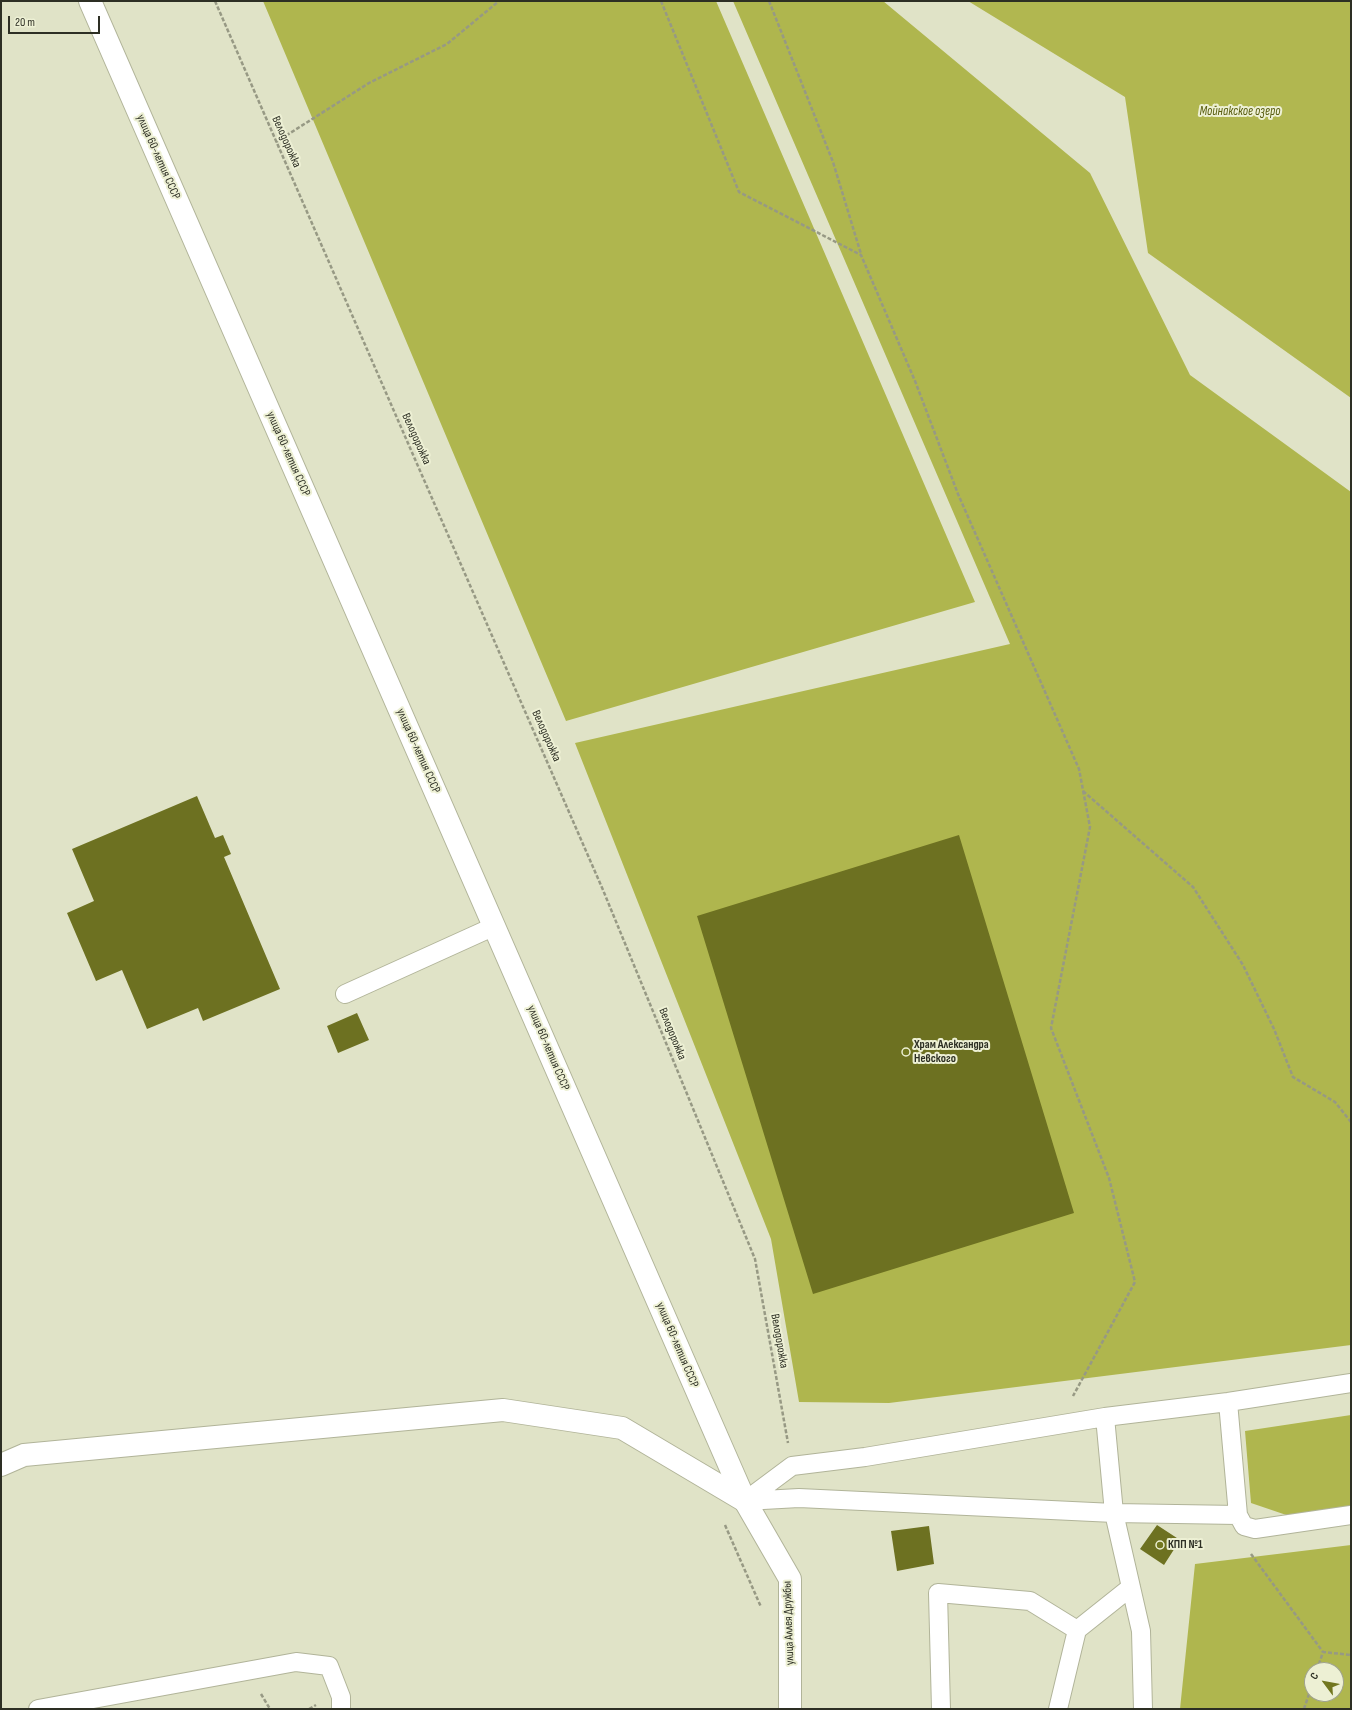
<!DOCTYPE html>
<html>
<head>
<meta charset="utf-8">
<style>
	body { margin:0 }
	#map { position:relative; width:1352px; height:1710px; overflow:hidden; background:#e0e3c7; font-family:"Sofia Sans Condensed",sans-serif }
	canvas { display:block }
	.frame { position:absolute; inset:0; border:2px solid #2d2f24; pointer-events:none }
	.north { position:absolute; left:1304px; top:1662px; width:40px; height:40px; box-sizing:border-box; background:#edf0d4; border:1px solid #a0a38e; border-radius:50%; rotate:302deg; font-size:11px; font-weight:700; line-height:16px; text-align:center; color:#2d2f24 }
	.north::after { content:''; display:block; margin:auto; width:14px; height:18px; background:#72771f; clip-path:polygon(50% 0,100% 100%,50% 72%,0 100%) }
	.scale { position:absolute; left:8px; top:16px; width:92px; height:18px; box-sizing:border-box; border:2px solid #2d2f24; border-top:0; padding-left:5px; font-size:12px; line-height:14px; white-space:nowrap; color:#2d2f24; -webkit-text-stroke:3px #edf0d4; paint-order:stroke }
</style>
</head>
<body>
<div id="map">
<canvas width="1352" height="1710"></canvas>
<div class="frame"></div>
<div class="north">С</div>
<div class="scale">20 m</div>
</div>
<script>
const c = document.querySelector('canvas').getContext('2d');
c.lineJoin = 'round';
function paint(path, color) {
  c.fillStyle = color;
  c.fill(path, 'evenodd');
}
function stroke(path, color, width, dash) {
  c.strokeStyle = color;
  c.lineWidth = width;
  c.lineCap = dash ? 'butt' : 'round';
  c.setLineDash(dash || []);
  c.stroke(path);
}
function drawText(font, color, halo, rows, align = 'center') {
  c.font = font + ' "Sofia Sans Condensed",sans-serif';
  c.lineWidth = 4;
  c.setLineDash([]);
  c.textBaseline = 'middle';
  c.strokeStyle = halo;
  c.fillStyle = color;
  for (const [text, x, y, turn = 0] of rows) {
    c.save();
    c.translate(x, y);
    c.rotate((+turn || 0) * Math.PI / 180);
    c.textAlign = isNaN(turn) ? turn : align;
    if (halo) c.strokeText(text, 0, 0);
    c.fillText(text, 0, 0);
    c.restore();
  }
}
const forest = new Path2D(`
	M263,1H716L975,602L566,721Z
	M733,1H883L1090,173L1190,375L1351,492V1345L889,1403L799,1402L771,1239L575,743L1010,644Z
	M1351,1415V1515L1304,1521L1251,1503L1245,1431Z
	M1351,1545V1709H1180L1195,1564ZM1312,1670H1336V1694H1312Z`);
const water = new Path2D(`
	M968,1H1351V398L1148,253L1125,97Z`);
const building = new Path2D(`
	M197,796L215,838L223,835L231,854L224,857L280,989L203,1021L198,1008L147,1029L122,970L96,981L67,913L94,901L72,849Z
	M959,835L1074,1213L813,1294L697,916Z
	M357,1013L369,1040L338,1053L327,1026Z
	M1157,1525L1180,1540L1164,1565L1140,1549Z
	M929,1526L934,1564L897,1571L891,1531Z`);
const path = new Path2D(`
	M215,1L603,890L755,1259L788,1443
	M661,1L739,192L861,255L915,381L958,494L1079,769L1090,827L1051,1028L1109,1178L1135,1282L1073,1396
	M769,1L833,162L861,254
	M276,142L369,83L447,44L499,1
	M1083,791L1193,887L1243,965L1274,1029L1293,1077L1335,1102L1351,1122
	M725,1525L761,1607
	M1251,1554L1323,1652
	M1317,1670L1323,1652L1351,1655
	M261,1694L270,1709
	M309,1709L316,1705
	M1304,1709L1312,1685`);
const lane = new Path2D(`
	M345,994L495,926
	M1228,1402L1238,1515
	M1105,1417L1114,1513L1238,1515L1244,1526L1255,1529L1351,1515
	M745,1501L792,1466L865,1457L1105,1417L1228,1402L1351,1383
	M745,1501L799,1498L1114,1513L1141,1631L1143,1709
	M38,1709L296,1662L329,1666L341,1697V1709
	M941,1709L938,1593L1030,1601L1077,1630
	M1058,1709L1077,1630L1131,1587`);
const street = new Path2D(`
	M1,1465L24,1455L503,1410L622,1428L745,1501`);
const secondary = new Path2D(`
	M90,1L745,1501L790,1579V1709`);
const markers = [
	[906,1052,4,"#72771f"],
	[1160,1545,4,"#72771f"]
];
const streetNames = [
	["Велодорожка",286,142,66],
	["улица 60-летия СССР",158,157,66],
	["Велодорожка",416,439,66],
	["улица 60-летия СССР",288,454,66],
	["Велодорожка",546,736,66],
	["улица 60-летия СССР",418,751,66],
	["Велодорожка",672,1034,68],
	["улица 60-летия СССР",548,1048,67],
	["Велодорожка",779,1341,80],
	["улица 60-летия СССР",677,1345,67],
	["улица Аллея Дружбы",789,1623,-92]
];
const poiNames = [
	["Храм Александра",914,1045],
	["Невского",914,1059],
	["КПП №1",1168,1545]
];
const waterNames = [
	["Мойнакское озеро",1240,112]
];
paint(forest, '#afb64e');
paint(water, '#b1b750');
paint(building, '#6d7121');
stroke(lane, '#b1b499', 20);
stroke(street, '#b1b499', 24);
stroke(secondary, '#b1b499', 24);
stroke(path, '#979984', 2.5, [4, 2]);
stroke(lane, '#fff', 18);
stroke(street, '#fff', 22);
stroke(secondary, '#fff', 22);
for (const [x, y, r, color] of markers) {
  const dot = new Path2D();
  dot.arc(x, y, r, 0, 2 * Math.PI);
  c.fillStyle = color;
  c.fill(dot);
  stroke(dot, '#edf0d4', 1.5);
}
drawText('12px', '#2d2f24', '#edf0d4', streetNames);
drawText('bold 12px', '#2d2f24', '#edf0d4', poiNames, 'left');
drawText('italic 13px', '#595d10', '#edf0d4', waterNames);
</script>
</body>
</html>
